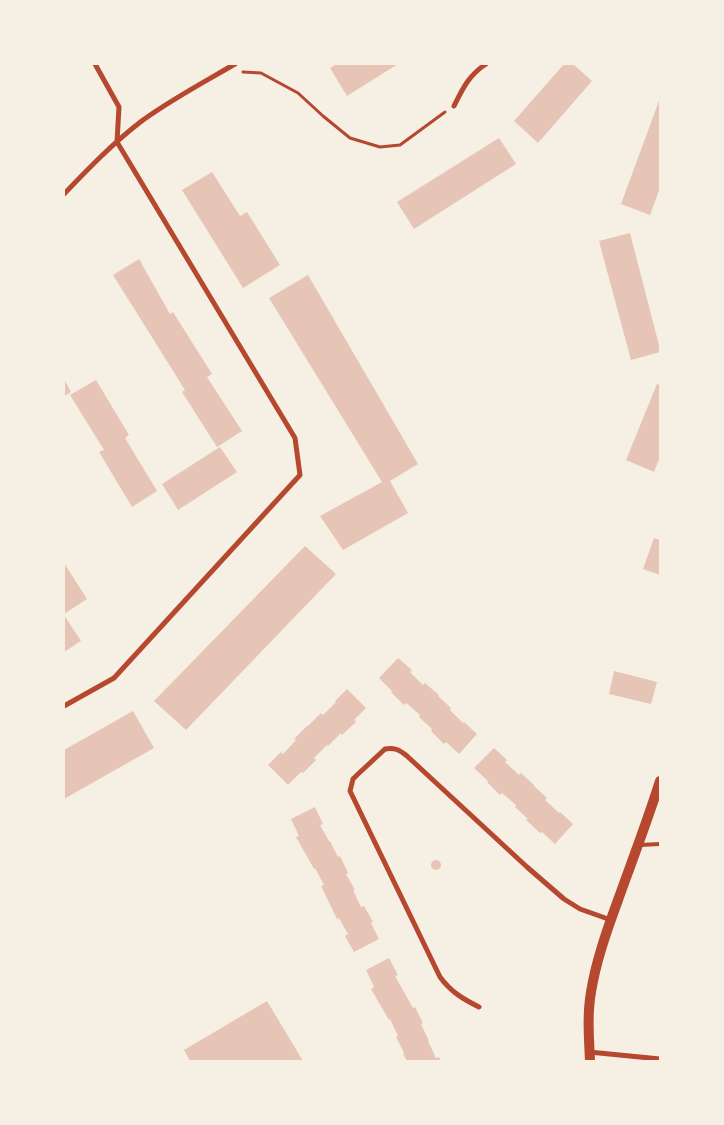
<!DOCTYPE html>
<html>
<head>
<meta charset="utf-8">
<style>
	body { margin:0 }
	#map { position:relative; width:724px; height:1125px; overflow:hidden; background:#f6efe4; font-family:Signika,sans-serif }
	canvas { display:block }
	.frame { position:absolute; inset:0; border:65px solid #f6efe4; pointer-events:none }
</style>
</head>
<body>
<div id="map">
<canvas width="724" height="1125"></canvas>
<div class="frame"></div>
</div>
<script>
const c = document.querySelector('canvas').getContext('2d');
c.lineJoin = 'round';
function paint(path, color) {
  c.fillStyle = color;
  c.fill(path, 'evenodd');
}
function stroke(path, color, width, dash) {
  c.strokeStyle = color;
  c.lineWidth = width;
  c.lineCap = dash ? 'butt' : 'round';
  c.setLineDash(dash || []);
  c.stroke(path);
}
const building = new Path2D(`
	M337,64H398L347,96L330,68Z
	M564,64H573L592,81L538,143L514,121Z
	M660,98V188L650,215L621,204Z
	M499,138L516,164L414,229L397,202Z
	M212,172L240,216L247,212L280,265L243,288L182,190Z
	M630,233L660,349V352L631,360L599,241Z
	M139,259L170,314L173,312L212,374L207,377L242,431L217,447L182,392L185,390L113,275Z
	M308,275L418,464L390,481L408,513L343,550L320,516L382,482L269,298Z
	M64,379L71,392L64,396Z
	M96,380L129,435L125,438L157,491L132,507L99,452L104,450L70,395Z
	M657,384L660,385V457L654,472L626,460Z
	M220,447L237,472L178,510L162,484Z
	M654,538L660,540V575L643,569Z
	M305,546L336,574L186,730L154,701Z
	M64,563L87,599L64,614Z
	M64,615L81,641L64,652Z
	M398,658L412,670L410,672L423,685L425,683L439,695L438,696L451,708L450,710L463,723L464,722L477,734L459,754L446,742L444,744L431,731L432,729L419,717L420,715L406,703L404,705L391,692L392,691L379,678Z
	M614,671L657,682L651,704L609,694Z
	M347,689L366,708L354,720L356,722L342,735L341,733L328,746L327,745L314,758L316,760L303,773L301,772L288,785L268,765L281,752L283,754L296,740L294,739L307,726H308L321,713L323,715L336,702L335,701Z
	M133,711L154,748L64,799V750Z
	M494,748L507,760L505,762L519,775L521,773L534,785V786L547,798L545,800L559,813L560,812L573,824L555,844L542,832L540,833L526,820L528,819L515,807L516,805L502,793L500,795L487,782L488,781L474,768Z
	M315,807L323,824L320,825L329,841H330L338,857L340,856L348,873L346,874L355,890H353L361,907L364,906L373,922L371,923L379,939L354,952L345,936L348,934L339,918L337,919L321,886L324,885L315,868L314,869L296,837L299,836L291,819Z
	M431 865a5 5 0 1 1 10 0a5 5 0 1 1-10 0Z
	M389,958L398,975L395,976L413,1008L415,1007L423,1023L421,1024L429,1041H428L436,1058L439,1057L441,1061H407L403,1054L404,1053L396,1037L398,1036L390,1019L389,1020L371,989L374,987L366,970Z
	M267,1001L303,1061H190L184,1050Z`);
const path = new Path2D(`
	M243,72L261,73L298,93L323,116L350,138L380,147L400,145L445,112`);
const service = new Path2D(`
	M640,845L660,844`);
const minor = new Path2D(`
	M454,106C463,88 469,75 486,64
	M64,194C89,168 114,142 143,120C172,99 204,82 235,64
	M64,706L114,678L300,475L295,438L117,142L119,107L95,64
	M479,1007C463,999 451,992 440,977L350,791L353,779L357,775L385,749C394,747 400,750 407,756L527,867L564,899L580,909L611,920
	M589,1052L660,1059`);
const secondary = new Path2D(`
	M590,1061C589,1038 587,1015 591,992C596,961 607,930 618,900C632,861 647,822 660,781`);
paint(building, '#e6c5b7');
stroke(path, '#b5482f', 3);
stroke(service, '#b5482f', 4);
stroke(minor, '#b5482f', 5);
stroke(secondary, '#b5482f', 10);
</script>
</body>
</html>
